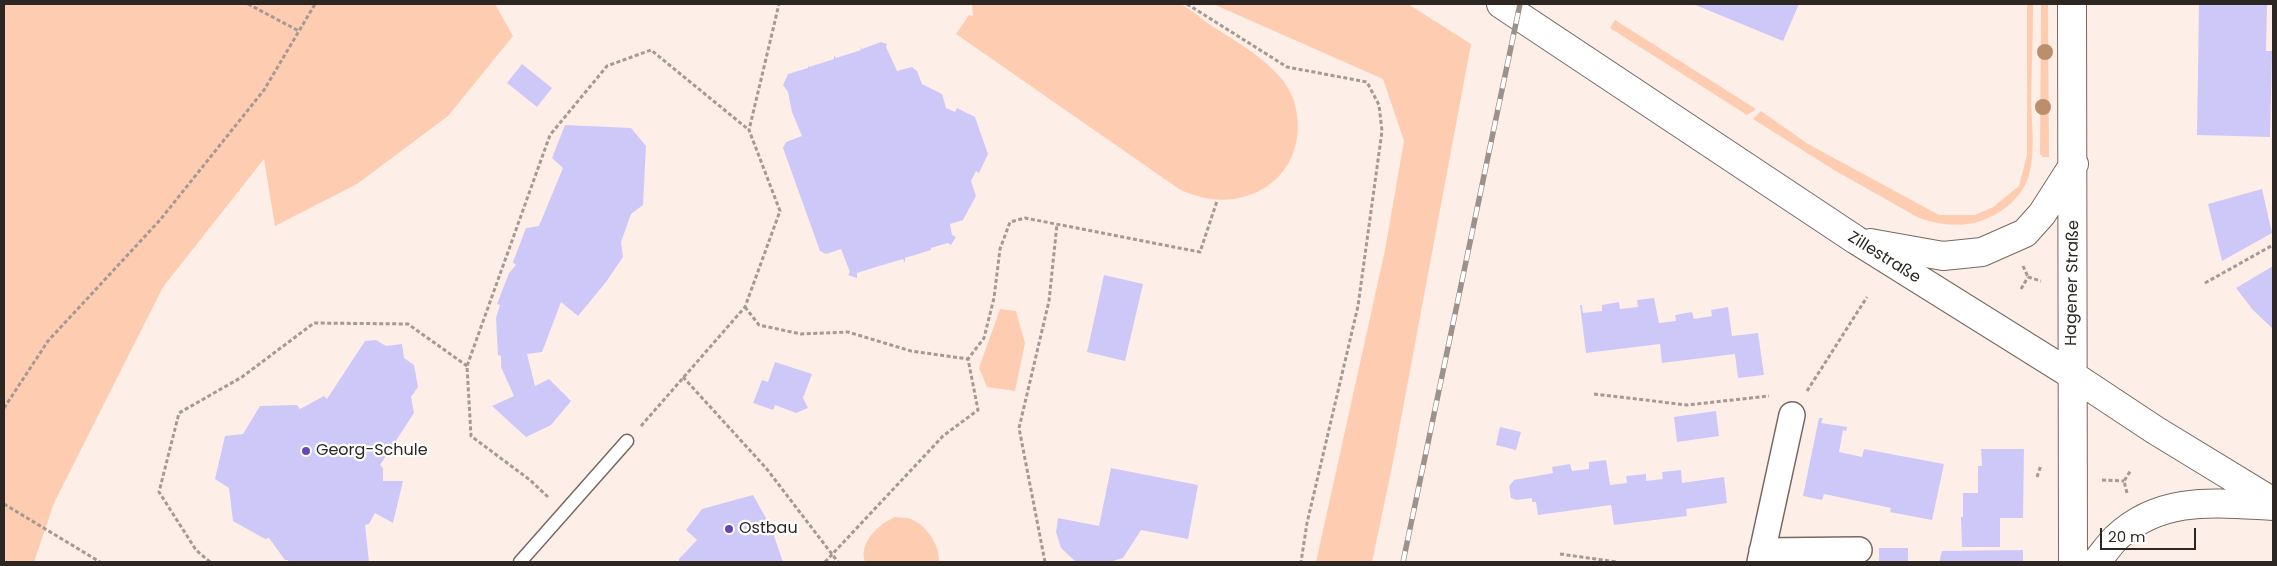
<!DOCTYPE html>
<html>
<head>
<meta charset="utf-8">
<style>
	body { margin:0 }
	#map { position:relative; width:2277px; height:566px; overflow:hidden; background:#fdefe7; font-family:Poppins,sans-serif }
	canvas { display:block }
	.frame { position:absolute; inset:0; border:5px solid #2d2723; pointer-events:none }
	.scale { position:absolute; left:2100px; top:528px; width:96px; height:22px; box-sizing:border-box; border:2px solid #2d2723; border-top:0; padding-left:6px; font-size:15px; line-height:18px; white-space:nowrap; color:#2d2723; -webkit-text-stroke:4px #fff; paint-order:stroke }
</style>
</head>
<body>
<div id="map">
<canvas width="2277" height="566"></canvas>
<div class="frame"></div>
<div class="scale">20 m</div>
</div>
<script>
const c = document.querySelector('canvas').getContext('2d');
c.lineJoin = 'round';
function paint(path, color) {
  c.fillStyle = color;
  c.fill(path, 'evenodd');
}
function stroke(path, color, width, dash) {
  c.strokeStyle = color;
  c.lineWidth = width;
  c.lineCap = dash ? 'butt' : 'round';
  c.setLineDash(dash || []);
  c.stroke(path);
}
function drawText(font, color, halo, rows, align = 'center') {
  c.font = font + ' Poppins,sans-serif';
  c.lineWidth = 4.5;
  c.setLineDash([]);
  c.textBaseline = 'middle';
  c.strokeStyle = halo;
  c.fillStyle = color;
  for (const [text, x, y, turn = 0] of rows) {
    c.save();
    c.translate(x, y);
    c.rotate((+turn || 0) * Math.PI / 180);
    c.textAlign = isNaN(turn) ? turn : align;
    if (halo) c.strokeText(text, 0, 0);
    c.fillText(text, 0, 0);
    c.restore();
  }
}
const green = new Path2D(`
	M4,4H495L513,36L448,116L357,184L275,226L264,159L163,287L54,503L34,562H4Z
	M972,4C1027,4 1081,4 1135,4C1146,4 1171,1 1180,4C1190,8 1200,18 1209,24C1236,42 1284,67 1294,101C1315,175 1244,222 1179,189L956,34L969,15L973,16Z
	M1213,4H1408L1471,44L1392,467L1372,562H1316L1385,250L1404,141L1383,79Z
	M2027,4H2033C2033,34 2032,65 2031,95C2031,121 2036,149 2029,175C2025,188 2018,197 2008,206C1980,228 1951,229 1919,218L1834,170L1753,119L1761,111L1808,144L1939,215H1975L1993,207L2019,186L2027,155Z
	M2041,4H2048L2049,157H2043L2040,154Z
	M1615,20L1756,109L1747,115L1610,28Z
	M1000,309L1016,311L1025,343L1015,391L987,387L979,368Z
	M895,517C900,518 907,517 911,519C927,526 940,545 939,562H865C858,543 879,524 895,517Z`);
const building = new Path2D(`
	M1693,4H1799L1783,41Z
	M2199,4H2267L2266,51H2272L2270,137L2197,135Z
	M881,42L887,44L886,47L897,71L912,67L917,71L922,84L942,94L946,108L955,112L957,108L975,117L988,154L979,173L976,171L971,181L976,196L963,220L950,224L952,235L956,237L951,245L948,243L931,248V250L905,258V263L903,259L876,267L857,273V278L848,275L850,272L841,249L826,254L820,251L783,148L786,142L802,136L792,112L788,92L783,85L788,74L808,68V65L809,67L834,59V55L836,58L861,50L860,46L862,49Z
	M522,64L552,88L537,107L507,83Z
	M565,125L631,128L646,146L643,205L631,214L621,242L623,257L606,282L578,316L561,302L542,352L527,354L535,386L549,379L571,401L551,425L526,437L492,406L514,396L501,367V356L498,355L496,318L500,305L497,304L509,273L516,265L513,262L526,228L539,226L563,168L552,158Z
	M2262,189L2272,233L2222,261L2208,204Z
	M2273,266V329L2253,310L2236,288Z
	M1104,275L1143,284L1125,361L1087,352Z
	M1654,298L1659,323L1676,321L1675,315L1692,312L1694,319L1712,316L1711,310L1728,307L1732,336L1758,333L1764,375L1738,378L1735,354L1662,363L1660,344L1586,353L1580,305H1582L1583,313L1602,311V305L1619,302L1620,309L1638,307L1637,300Z
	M376,340L386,346L402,344L404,358L414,365L418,387L411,397L414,413L380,465L383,468V481H403L393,523L375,513L369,524L365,525L369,562H289L288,560H285L269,538L265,539L233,521L229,488L215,479L225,436L243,434L260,406L297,405L300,409L324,396L327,399L365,341Z
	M775,362L812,374L803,398L808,408L796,413L775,405L773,410L753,403L762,380L768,382Z
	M1716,411L1719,436L1677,442L1674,417Z
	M1819,418H1823L1821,423L1847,427L1846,431L1843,430L1839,452L1862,457L1864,449L1944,464L1932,520L1890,512L1891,508L1824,494L1822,500L1803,496Z
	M1500,427L1521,432L1516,450L1496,445Z
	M1981,449H2024L2023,518H2000V547H1962L1961,517H1963V493H1978V466H1982Z
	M1606,460L1610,485L1627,483L1626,476L1646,474V481L1663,479L1662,472L1681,470L1682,483L1724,477L1727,503L1686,509L1687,516L1614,525L1611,505L1538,515L1536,502H1532V498L1517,500L1511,498L1509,486L1514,480L1553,473L1552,467L1570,464L1572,471L1589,469V462Z
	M1111,468L1198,485L1188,539L1141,530L1123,558L1110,562H1076L1061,548L1056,532L1058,518L1099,526Z
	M753,495L771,527L783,562H679V559L697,540L686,530L702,509Z
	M1879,548H1908V562H1879Z
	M2023,550V562H1939L1942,551Z`);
const path = new Path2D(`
	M248,4L299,31
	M1187,4L1287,67L1367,82L1379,105L1382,131L1358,306L1307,523L1301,562
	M2023,266L2028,277
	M2028,277L2041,281
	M2205,283L2273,245
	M2021,289L2028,277
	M745,307L759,325L801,334L848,332L911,351L968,359
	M683,377L766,468L838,562
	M1807,391L1867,297
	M1594,394L1687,405L1769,396
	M4,408L48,341L160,220L264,90L315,4
	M641,426L745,307L780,211L749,130L779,4
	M2037,477L2041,465
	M2102,480L2124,481
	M2127,493L2124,481L2131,470
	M548,497L530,480L471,436L467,366L550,135L607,66L651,50L749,130
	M4,504L100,562
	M1560,554L1617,562
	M210,562L196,550L159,492L179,413L242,377L314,323L408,324L467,366
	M825,562L943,436L978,410L968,359L984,338L994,298L1000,249L1010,222L1025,218L1200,252L1217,201
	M1045,562L1019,428L1049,301L1057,224`);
const lane = new Path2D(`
	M520,562L627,441`);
const street = new Path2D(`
	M1762,551L1859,550
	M1760,562L1792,415`);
const secondary = new Path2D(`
	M1501,4L1856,240L2072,375L2155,430L2273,502
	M2072,4L2073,562
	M1870,243L1943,256L1982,252L2025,233L2042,214L2074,164
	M2096,562C2103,554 2109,545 2116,538C2161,495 2217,503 2273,506`);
const rail = new Path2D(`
	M1403,562L1520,4`);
const trees = [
	[2045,52],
	[2043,107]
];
const markers = [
	[306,451,5,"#6546be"],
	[729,529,5,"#6546be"]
];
const streetNames = [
	["Zillestraße",1884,258,32],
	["Hagener Straße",2073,283,-89]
];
const poiNames = [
	["Georg-Schule",316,451],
	["Ostbau",739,529]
];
paint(green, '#fecdb1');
paint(building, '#cec8f9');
stroke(lane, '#776960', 15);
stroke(street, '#776960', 28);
stroke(secondary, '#776960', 30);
stroke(path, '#a49993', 3, [4, 2.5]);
stroke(lane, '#fff', 12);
stroke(street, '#fff', 25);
stroke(secondary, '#fff', 28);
stroke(rail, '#9c928b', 5.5);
stroke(rail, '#fff', 4, [11]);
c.fillStyle = '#bc8f6c';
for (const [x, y] of trees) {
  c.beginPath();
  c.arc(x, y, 8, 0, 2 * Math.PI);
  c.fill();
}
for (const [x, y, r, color] of markers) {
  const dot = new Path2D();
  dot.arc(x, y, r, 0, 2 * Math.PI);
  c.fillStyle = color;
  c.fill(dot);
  stroke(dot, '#fff', 2);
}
drawText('16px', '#2d2723', '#fff', streetNames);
drawText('16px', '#2d2723', '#fff', poiNames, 'left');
</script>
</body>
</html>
